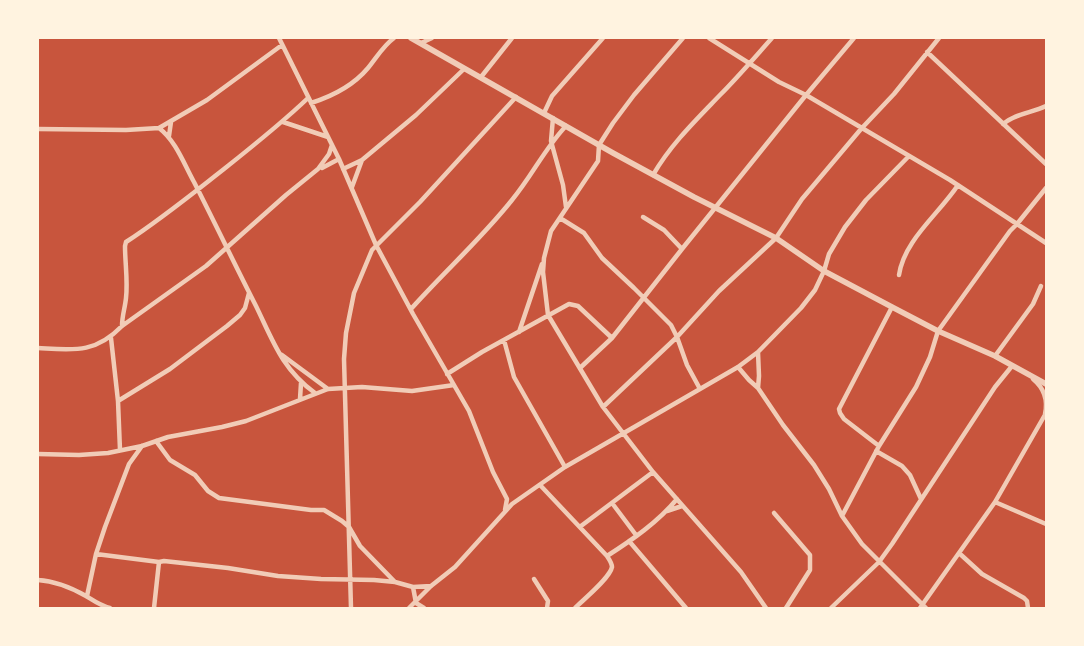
<!DOCTYPE html>
<html>
<head>
<meta charset="utf-8">
<style>
	body { margin:0 }
	#map { position:relative; width:1084px; height:646px; overflow:hidden; background:#c8553d; font-family:Karla,sans-serif }
	canvas { display:block }
	.frame { position:absolute; inset:0; border:39px solid #fff3e0; pointer-events:none }
</style>
</head>
<body>
<div id="map">
<canvas width="1084" height="646"></canvas>
<div class="frame"></div>
</div>
<script>
const c = document.querySelector('canvas').getContext('2d');
c.lineJoin = 'round';
function stroke(path, color, width, dash) {
  c.strokeStyle = color;
  c.lineWidth = width;
  c.lineCap = dash ? 'butt' : 'round';
  c.setLineDash(dash || []);
  c.stroke(path);
}
const minor = new Path2D(`
	M279,38L339,159L376,245L413,314L469,411L493,472L507,499L505,510
	M683,38L634,95L613,123L599,145L598,161L551,231L544,258L543,272L548,315L603,407L653,472L741,572L766,608
	M709,38L779,82L806,95L854,38
	M421,43L432,38
	M927,52L1046,164
	M481,77L512,38
	M311,103C333,96 353,86 368,68C377,57 383,46 394,38
	M544,113L552,96L603,38
	M553,118L551,141L563,185L566,207
	M283,122L328,137
	M1003,124C1016,113 1032,113 1046,106
	M159,128C176,141 184,164 194,182C215,223 235,265 256,306C273,341 282,369 315,393
	M38,129L126,130L159,128L207,100L282,45
	M169,136L171,122
	M322,168L339,159
	M343,169L362,160L416,115L464,69
	M653,175C671,144 696,120 720,95C738,77 755,57 772,38
	M352,187L362,160
	M560,218L584,233L602,258L634,288L671,325L677,337L687,365L700,389
	M682,249L806,95L950,180L1046,243
	M899,275C904,240 939,214 958,185
	M411,309C444,272 481,239 512,200C532,176 545,148 566,126
	M122,326C122,316 125,308 126,298C128,281 125,263 125,246L126,242C160,220 192,194 224,169C253,146 282,123 308,98
	M519,332L542,264
	M111,338L118,401L120,450
	M504,340L514,377L565,467
	M38,348C73,350 95,354 122,326L206,266L286,195L318,169L329,154L332,145
	M282,355L328,389
	M995,356L1033,304L1041,286
	M738,367L749,380L758,388L783,425L814,465L829,489L842,516L862,544L926,608
	M580,368L612,338L682,249L664,230L643,217
	M447,374L482,352L569,304L578,306L612,338
	M1033,379C1044,388 1048,400 1045,414
	M758,388L759,376L758,352
	M300,399L301,383
	M118,401L170,369L227,326L240,315L245,308L249,293
	M603,407L677,337L719,291L776,238L802,199L861,129L894,94L939,38
	M156,441L170,460L195,475L208,491L219,498L311,510H324L342,521L349,527L360,546L395,582
	M879,446L844,419L840,413L839,409L892,307
	M876,451L902,466L910,475L921,499
	M38,454L79,455L108,453L142,446L168,437L222,427L246,421L328,389L362,387L412,391L454,385
	M540,485L607,556C632,540 658,522 677,499
	M995,502L1046,524
	M612,503L636,535
	M667,511L682,506
	M774,513L810,555V570L786,608
	M842,516L879,446L916,387L930,357L938,331L1010,231L1017,224L1046,188
	M581,526L653,472
	M629,541L686,608
	M959,553L982,574L1024,598L1027,601L1028,608
	M96,554L159,562
	M534,579L548,601L547,608
	M38,580C55,581 70,587 86,596C94,601 101,606 110,608
	M413,587L416,603L424,608
	M87,596L96,554L105,527L129,464L142,446
	M154,608L159,562L164,561L228,568L278,576L321,579L374,580L395,582L413,587L431,586
	M351,608L344,359L346,333L354,293L372,250L420,202L516,97
	M409,608L431,586L455,567L512,504L565,467L700,389L738,367L758,352L801,308L815,290L824,271L829,254L845,227L866,200L909,156
	M575,608C583,600 610,578 612,567C612,563 609,559 607,556
	M831,608L879,562L892,544L995,387L1012,366
	M920,608L995,502L1046,413`);
const tertiary = new Path2D(`
	M411,38L613,153L694,197L776,238L824,271L892,307L938,331L995,356L1046,384`);
stroke(minor, '#f1ccb7', 4.5);
stroke(tertiary, '#f1ccb7', 5.5);
</script>
</body>
</html>
